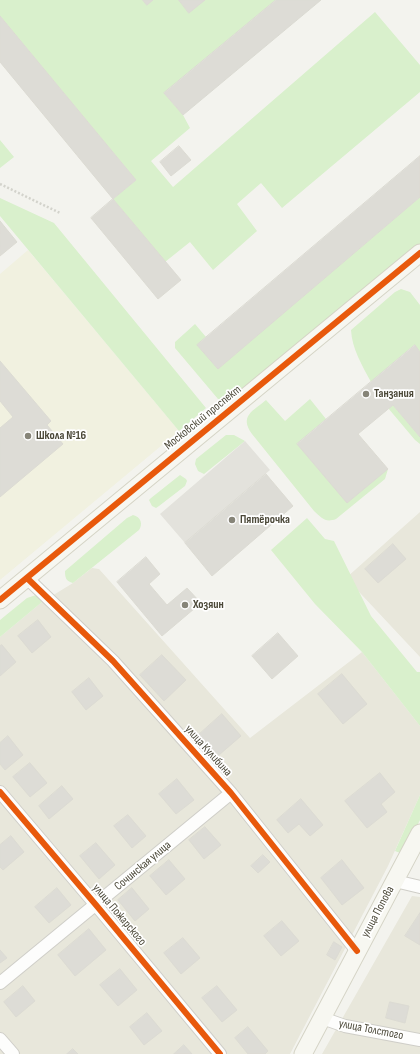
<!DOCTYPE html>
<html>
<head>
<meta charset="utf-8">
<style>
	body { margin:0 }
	canvas { display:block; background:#f3f3ee }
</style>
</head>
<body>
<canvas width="420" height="1054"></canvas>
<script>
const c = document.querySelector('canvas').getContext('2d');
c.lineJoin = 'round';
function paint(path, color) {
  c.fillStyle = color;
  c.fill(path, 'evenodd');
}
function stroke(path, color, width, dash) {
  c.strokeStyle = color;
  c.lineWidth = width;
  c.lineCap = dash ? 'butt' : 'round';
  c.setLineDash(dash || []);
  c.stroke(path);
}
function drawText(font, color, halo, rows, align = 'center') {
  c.font = font + ' "Sofia Sans Condensed",sans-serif';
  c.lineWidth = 3.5;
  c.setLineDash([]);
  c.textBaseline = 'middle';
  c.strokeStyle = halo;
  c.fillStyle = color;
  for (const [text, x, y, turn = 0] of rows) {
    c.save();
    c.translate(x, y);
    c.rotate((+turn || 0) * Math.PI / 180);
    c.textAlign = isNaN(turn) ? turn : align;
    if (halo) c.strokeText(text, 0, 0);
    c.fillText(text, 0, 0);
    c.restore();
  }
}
const residential = new Path2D(`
	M420,512V657L346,578Z
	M92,568L99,569L250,738L362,652L420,726V795L388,866L290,1054H0V637L42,602L73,583Z
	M412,896L420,897V1054H322Z`);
const education = new Path2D(`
	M28,250L179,431L0,580V274Z`);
const green = new Path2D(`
	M0,0H276L164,93L183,115L190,128L151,161L173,187L375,12L420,65V92L282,208L261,183L237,204L257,231L213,270L190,242L165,262L113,199L136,180L0,16Z
	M0,140L14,157L0,168Z
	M420,197V246L231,404L218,399L175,348V342L195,324L206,337L198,345L218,368Z
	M0,198L54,223L206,408L179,431L0,216Z
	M401,289L410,292L420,305V352L414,345L371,382C362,365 352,349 351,330L395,292Z
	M310,399L326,419L297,444L388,469L385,479L336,519C325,523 322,518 314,511L252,434C239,416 253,411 266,400L285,421Z
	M393,405L420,437V444L415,440L388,408Z
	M226,435H234L245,441L204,474L198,471L195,464L196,459Z
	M180,475L186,479L187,481L185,486L159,506L156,508L152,506L149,500L151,498Z
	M133,515C141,517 143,524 139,530L73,583C66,581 65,578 65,571L127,518Z
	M307,518L325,539L334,541L371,616L417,672H420V726L362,652L315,604L271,550Z
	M36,595L42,602L0,637V620L27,598Z
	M420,795V820L404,852L400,853L395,851Z`);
const parking = new Path2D(`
	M245,441L270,470L185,543L160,514Z`);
const building = new Path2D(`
	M143,0H153L147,5Z
	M179,0H205L189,13Z
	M276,0H321L183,115L164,93Z
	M0,16L136,180L113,199L0,62Z
	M179,146L191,160L171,176L160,162Z
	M420,156V197L218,369L197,345Z
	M113,199L181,280L158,299L91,218Z
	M0,221L17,242L0,256Z
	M415,345L420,352V437L393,405L358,434L388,469L347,503L297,444Z
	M0,361L51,421L47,425L63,444L0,497V428L13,417L0,401Z
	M266,474L293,506L212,576L185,543Z
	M393,544L406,559L378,583L365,569Z
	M146,557L160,574L149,584L167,605L187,588L201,603L162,636L117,582Z
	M38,620L51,637L32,653L18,636Z
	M278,633L298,656L272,679L252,656Z
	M2,645L16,662L0,676V646Z
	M162,655L186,680L164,701L140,675Z
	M342,674L367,704L343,724L318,694Z
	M89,678L103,696L86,710L72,692Z
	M222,714L241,736L212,761L193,740Z
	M8,736L23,755L5,770L0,764V743Z
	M30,763L47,783L30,797L13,777Z
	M380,773L395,792L381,804L387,812L367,828L345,801Z
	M177,779L194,800L176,814L159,794Z
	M62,786L73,799L49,819L39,806Z
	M301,799L323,825L310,836L299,824L288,833L277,820Z
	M128,815L146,836L132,848L114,826Z
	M205,827L221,845L204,859L189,840Z
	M11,836L24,852L3,870L0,867V845Z
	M96,843L115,865L99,879L80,856Z
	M263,855L270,862L258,873L251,866Z
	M169,860L185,879L166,895L150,876Z
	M342,860L364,888L342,905L321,878Z
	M57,888L71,905L49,923L35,907Z
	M132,888L149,909L135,921L118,900Z
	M420,913V945L405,936Z
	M282,921L299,941L281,956L264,936Z
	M89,929L106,950L75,976L58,955Z
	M183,938L200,958L181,974L164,953Z
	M334,942L342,947L335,960L327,955Z
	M0,950L7,958L0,963Z
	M120,969L137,990L118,1006L100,985Z
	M23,986L35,1001L16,1017L4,1002Z
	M217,986L237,1010L222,1022L202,998Z
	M390,1002L409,1006L405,1023L386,1018Z
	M147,1013L162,1031L144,1045L130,1027Z
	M248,1027L268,1051L265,1054H248L235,1038Z
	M184,1045L192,1054H174Z
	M73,1049L78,1054H67Z`);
const path = new Path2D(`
	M0,184L60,213`);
const street = new Path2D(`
	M27,578L113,661L231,793L357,951
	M0,792L96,905L220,1054
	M395,881L420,887
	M0,983L231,793
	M322,1018L345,1026L420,1040
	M0,1039L13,1054`);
const secondary = new Path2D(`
	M0,600L420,253
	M303,1054L420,833`);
const cycleway = new Path2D(`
	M27,578L113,661L231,793L357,951
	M0,600L420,253
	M0,792L96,905L220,1054`);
const markers = [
	[366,394,4,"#868478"],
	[28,436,4,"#868478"],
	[232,520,4,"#868478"],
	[185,605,4,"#868478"]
];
const poiNames = [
	["Танзания",374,394],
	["Школа №16",36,436],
	["Пятёрочка",240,520],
	["Хозяин",193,605]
];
const streetNames = [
	["Московский проспект",203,418,-39],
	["улица Кулибина",208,751,48],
	["Сочинская улица",143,866,-40],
	["улица Попова",378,912,-62],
	["улица Пожарского",119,915,50],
	["улица Толстого",371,1030,11]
];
paint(residential, '#e8e7db');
paint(education, '#f1f1e0');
paint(green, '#d9f0cc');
paint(parking, '#e3e2dc');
paint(building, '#dddcd6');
stroke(building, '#dcdbd3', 1);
stroke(street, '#cfcec8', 14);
stroke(secondary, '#d5d4c6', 19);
stroke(path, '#d3d3cc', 2.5, [2, 2]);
stroke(street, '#fdfdfc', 12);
stroke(secondary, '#f7f7f1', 17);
stroke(cycleway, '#e8590c', 6);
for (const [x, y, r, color] of markers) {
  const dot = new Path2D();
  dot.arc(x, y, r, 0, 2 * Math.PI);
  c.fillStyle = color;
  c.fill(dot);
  stroke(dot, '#fff', 1.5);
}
drawText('bold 12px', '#4b4838', '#fff', poiNames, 'left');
drawText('12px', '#4b4838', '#fff', streetNames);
</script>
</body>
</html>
